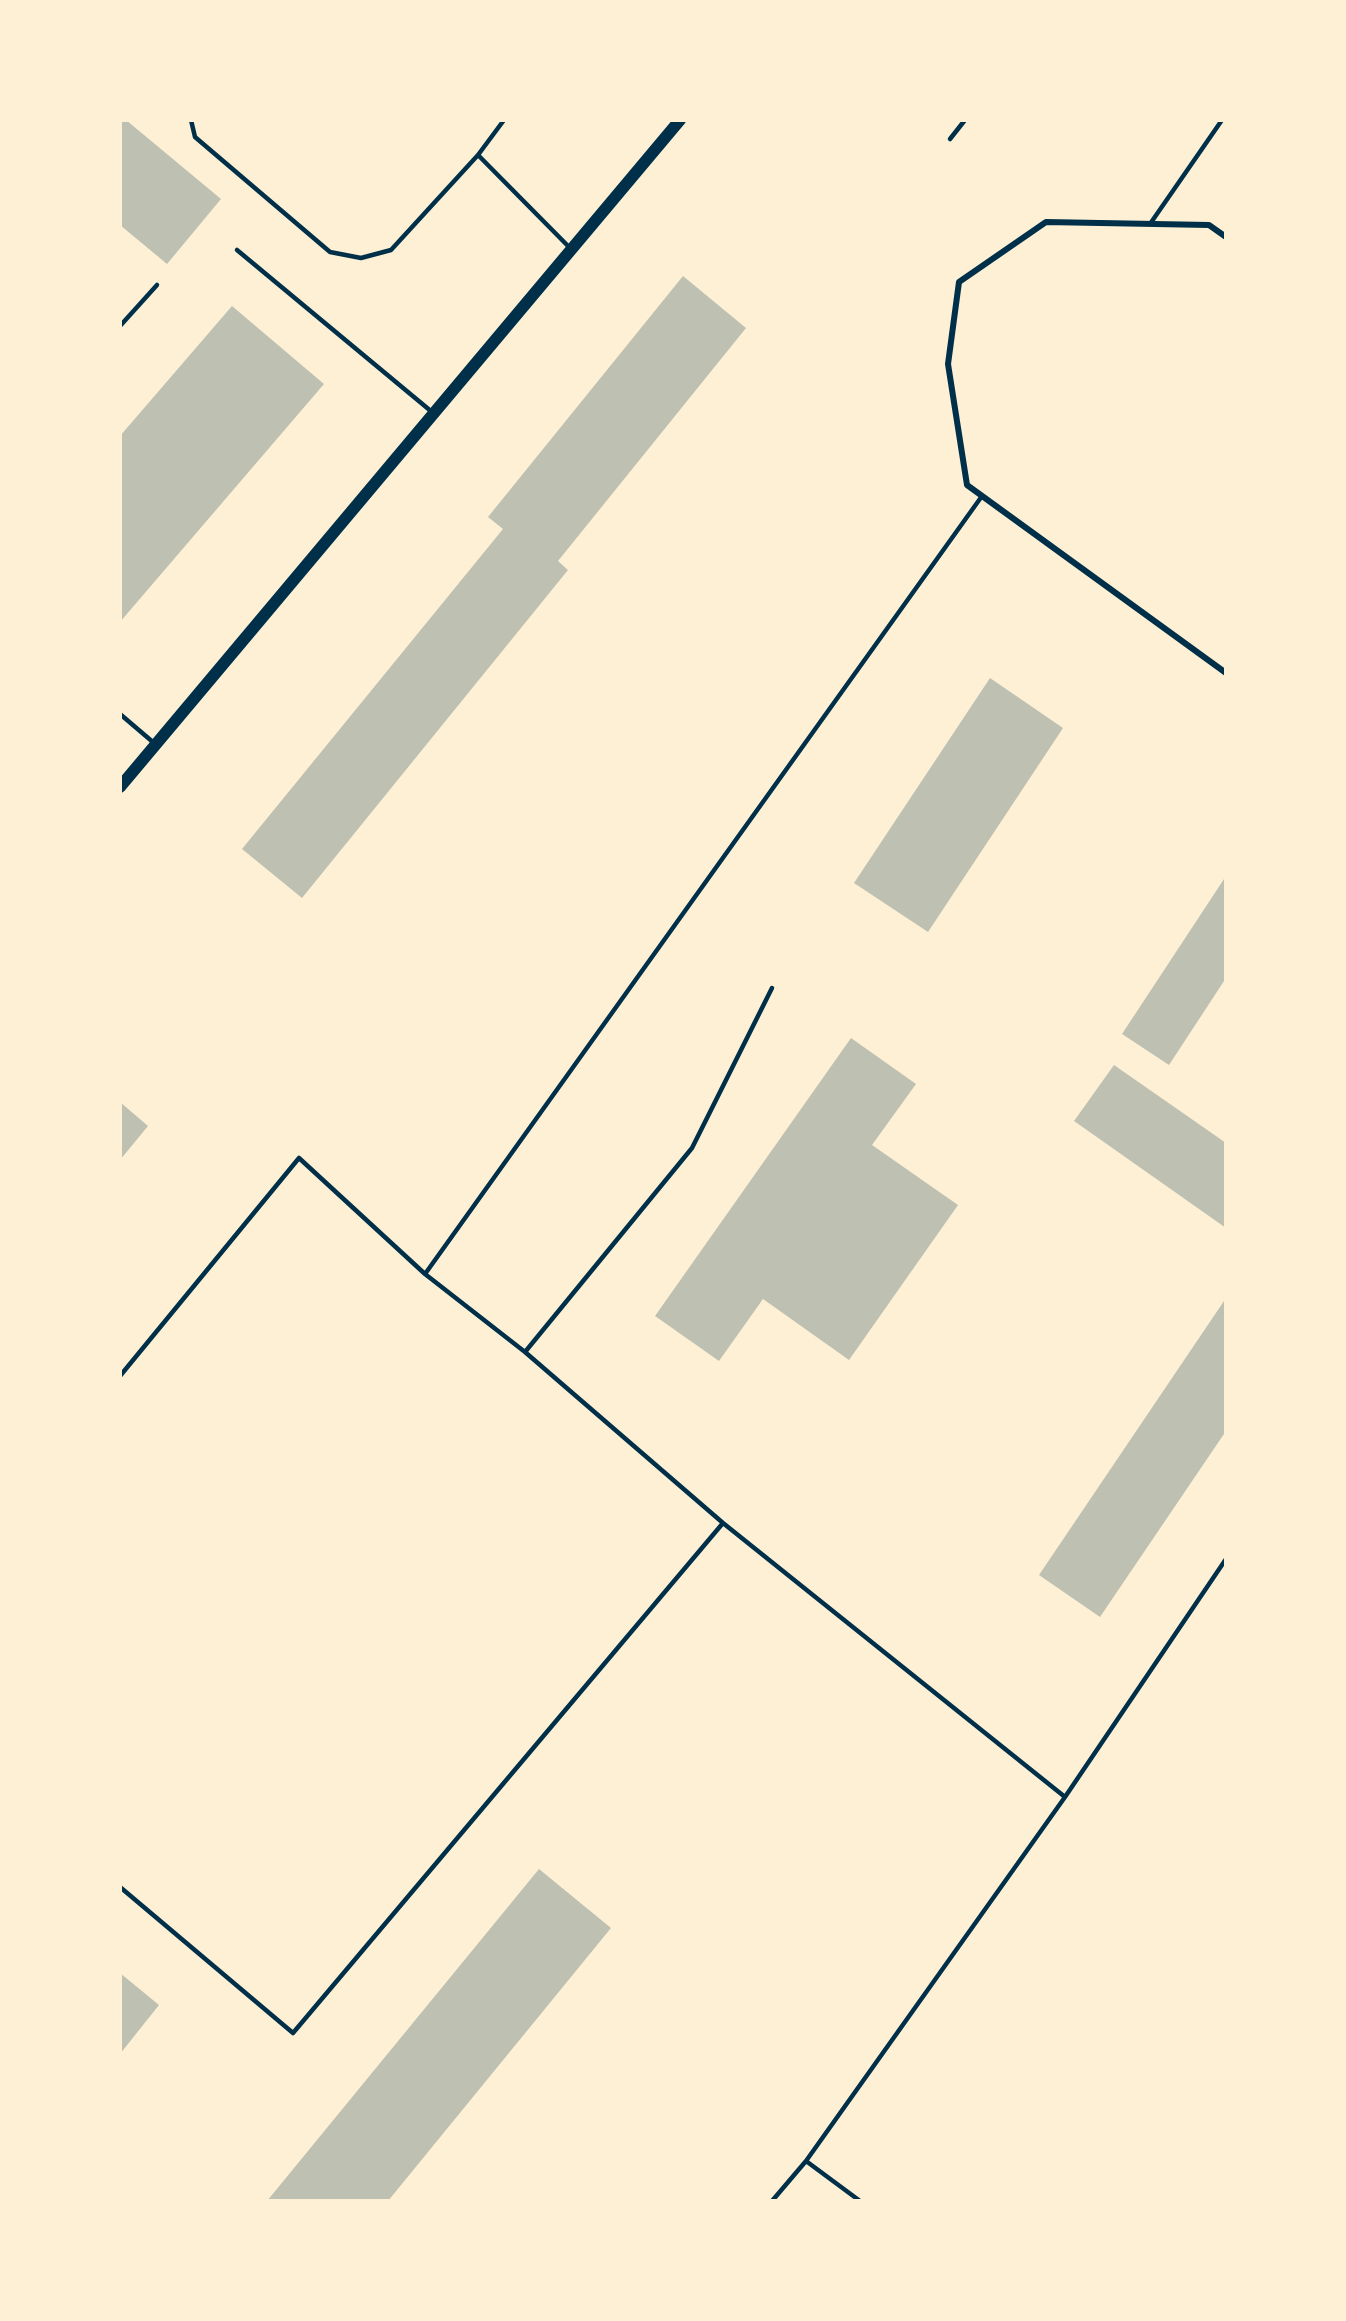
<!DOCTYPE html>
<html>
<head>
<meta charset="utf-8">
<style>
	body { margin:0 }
	#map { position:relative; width:1346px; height:2321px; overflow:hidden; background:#fdf0d5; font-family:Quicksand,sans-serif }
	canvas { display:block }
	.frame { position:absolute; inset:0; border:122px solid #fdf0d5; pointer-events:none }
</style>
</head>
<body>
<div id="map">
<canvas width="1346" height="2321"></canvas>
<div class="frame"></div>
</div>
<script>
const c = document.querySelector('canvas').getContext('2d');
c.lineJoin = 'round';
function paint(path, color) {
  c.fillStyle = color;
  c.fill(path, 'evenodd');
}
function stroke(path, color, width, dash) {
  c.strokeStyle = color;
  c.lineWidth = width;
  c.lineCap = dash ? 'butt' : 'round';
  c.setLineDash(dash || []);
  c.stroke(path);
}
const building = new Path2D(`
	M120,120H126L221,199L167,264L120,225Z
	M683,276L746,328L558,561L568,570L302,898L242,849L503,529L488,517Z
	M232,306L324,384L120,622V436Z
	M990,678L1063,728L928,932L854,883Z
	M1226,876V978L1169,1065L1122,1034Z
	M851,1038L916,1084L872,1145L958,1205L849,1360L763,1299L719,1361L655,1316Z
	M1114,1065L1226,1143V1228L1074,1121Z
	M120,1102L148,1126L120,1160Z
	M1224,1301L1226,1431L1100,1617L1039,1575Z
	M539,1869L611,1928L388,2201H267Z
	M120,1973L159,2005L120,2054Z`);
const service = new Path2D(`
	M191,120L195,137L330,252L361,258L391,250L478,155L504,120
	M950,139L965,120
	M478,155L571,249
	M1150,224L1222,120
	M237,250L432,412
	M120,326L157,285
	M982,496L425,1274L525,1352L723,1523L1065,1797
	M120,714L154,743
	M525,1352L692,1148L772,988
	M120,1376L299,1158L425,1274
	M120,1887L293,2033L723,1523
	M772,2201L806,2161
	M860,2201L806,2161L1065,1797L1226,1559`);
const minor = new Path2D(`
	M1226,237L1209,225L1046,222L959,282L948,364L967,485L1226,673`);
const secondary = new Path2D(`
	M120,787L680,120`);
paint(building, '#bec0b2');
stroke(service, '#003049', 4.5);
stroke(minor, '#003049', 6);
stroke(secondary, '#003049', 12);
</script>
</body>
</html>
